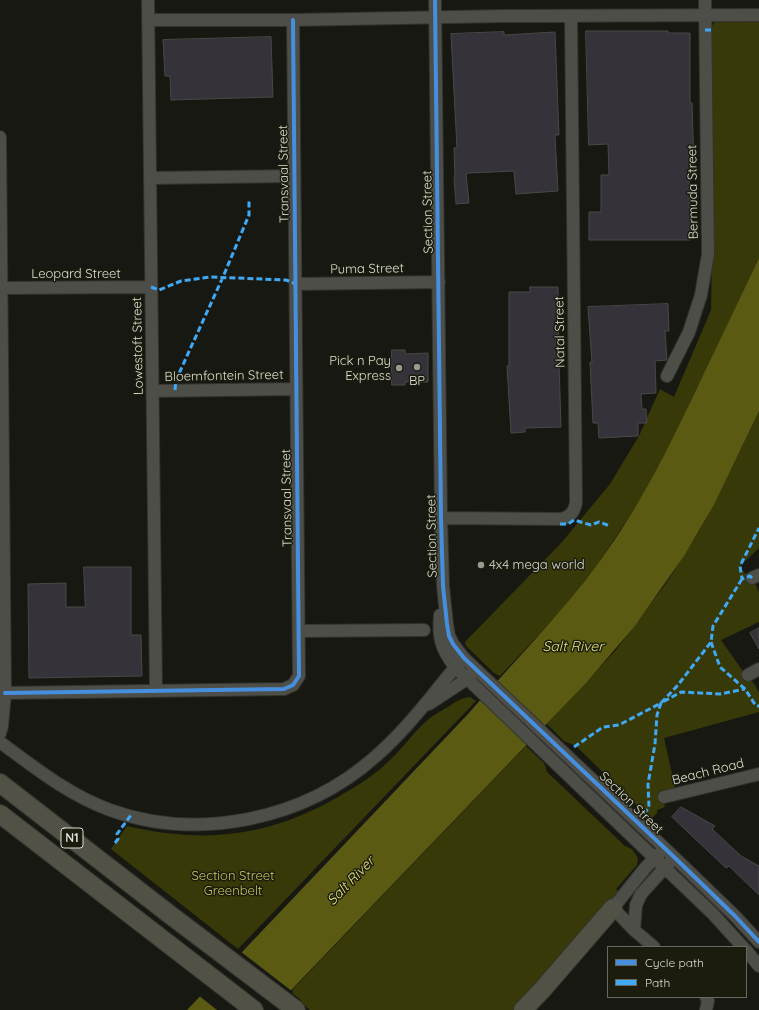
<!DOCTYPE html>
<html>
<head>
<meta charset="utf-8">
<style>
	body { margin:0 }
	#map { position:relative; width:759px; height:1010px; overflow:hidden; background:#181812; font-family:Quicksand,sans-serif }
	canvas { display:block }
	.legend { position:absolute; left:607px; top:946px; width:140px; height:52px; box-sizing:border-box; background:#1b1c0e; border:1px solid #696a5e; margin:0; padding:5px 7px; list-style:none; font-size:12px; color:#ddded5 }
	.legend li { display:flex; align-items:center; gap:8px; height:20px }
	.legend b { width:20px; border:1px solid #696a5e }
</style>
</head>
<body>
<div id="map">
<canvas width="759" height="1010"></canvas>
<ul class="legend">
<li><b style="height:5px;background:#468fdf"></b>Cycle path</li>
<li><b style="height:5px;background:#3fa9f5"></b>Path</li>
</ul>
</div>
<script>
const c = document.querySelector('canvas').getContext('2d');
c.lineJoin = 'round';
function paint(path, color) {
  c.fillStyle = color;
  c.fill(path, 'evenodd');
}
function stroke(path, color, width, dash) {
  c.strokeStyle = color;
  c.lineWidth = width;
  c.lineCap = dash ? 'butt' : 'round';
  c.setLineDash(dash || []);
  c.stroke(path);
}
function drawText(font, color, halo, rows, align = 'center') {
  c.font = font + ' Quicksand,sans-serif';
  c.lineWidth = 3;
  c.setLineDash([]);
  c.textBaseline = 'middle';
  c.strokeStyle = halo;
  c.fillStyle = color;
  for (const [text, x, y, turn = 0] of rows) {
    c.save();
    c.translate(x, y);
    c.rotate((+turn || 0) * Math.PI / 180);
    c.textAlign = isNaN(turn) ? turn : align;
    if (halo) c.strokeText(text, 0, 0);
    c.fillText(text, 0, 0);
    c.restore();
  }
}
const green = new Path2D(`
	M727,18L731,22H759V258L678,430L651,481L636,507L599,562L562,610L500,676L494,673L466,646L465,642L562,542L610,484L639,436L660,389L674,397L711,310L712,255L710,29L716,20Z
	M759,411V548L739,567L747,575L751,574L759,592V622L721,640L742,670L755,685L759,693V712L664,738L675,787L661,792L665,807L657,810V813L651,819L576,746L564,741L547,724L616,650L667,582L698,533L714,505Z
	M470,697L476,701L238,949L111,849L127,826C204,844 269,837 338,797C357,786 375,775 390,760C404,747 415,730 430,718C436,714 442,710 448,707C455,702 461,698 470,697Z
	M526,746L544,763L547,772L625,846L632,849L638,858L637,865L616,889L619,892L525,999L513,1010H310L300,1002L301,1000L292,993L293,992L292,990Z`);
const water = new Path2D(`
	M759,258V411L714,505L684,556L634,627L586,683L272,1010H187L469,713C512,663 560,616 599,562C640,507 670,445 699,384C719,342 739,300 759,258Z`);
const pier = new Path2D(`
	M240,951L293,992L274,1010H217L198,995Z`);
const building = new Path2D(`
	M586,31H668V33H690V103H692L694,170H689L690,240H589V212H601V175H609L608,144L589,145Z
	M504,32V35L555,32L559,135H555L558,191L516,194L514,171L469,173L466,174L469,203L456,204L454,177H455L454,148H457L451,34Z
	M271,37L273,97L171,100L170,76H165L163,40Z
	M530,287H558L559,363L561,427L525,428V432L511,433L507,366H509V292H530Z
	M668,304L669,331H665L667,360L655,361L656,393L641,394L642,409H646L647,423H638V436L599,438L598,423H593L590,362L592,363L588,307Z
	M392,350H405V354L428,353V382H405V385H392Z
	M84,567H131V635H141L142,676L29,678L28,584L66,583V607H85Z
	M759,628V649L750,633Z
	M681,807L715,826L712,829L741,856L759,866V895L729,866L726,868L672,817Z`);
const minor = new Path2D(`
	M148,0L156,691
	M435,0L441,518L443,586L447,624L449,636L453,644L464,658L674,857L735,916L759,942
	M148,20H293L504,16L759,15
	M0,137L5,693L2,726L0,733
	M150,178L294,176
	M296,284L439,282
	M1,288L151,287
	M667,376L689,332L701,295L708,254L705,0
	M153,391L296,389
	M441,518L562,519C571,516 574,512 576,503L571,17
	M752,578L759,575
	M440,615C438,638 441,649 455,667L713,914L743,947
	M299,631L424,630
	M748,675L759,669
	M5,693L284,689L293,685L299,676L293,20
	M429,704L461,683L472,673
	M0,742C35,768 69,795 110,810C199,842 305,819 375,757C391,743 407,726 421,709C436,692 448,674 464,658
	M664,797L759,774
	M634,930L636,905L641,894L670,862
	M654,947L634,930L613,908L646,867L660,853
	M746,950L759,966
	M706,1010L708,1001L706,997`);
const highway = new Path2D(`
	M0,783L173,917L296,1010
	M0,814C85,879 169,945 254,1010
	M523,1010L543,989L613,908`);
const quiet = new Path2D(`
	M705,30H711
	M151,287L159,290L181,281L210,277L286,280L296,284
	M175,390L176,380L223,277L249,215V200
	M560,524H568L574,520L591,525L599,522L610,526
	M752,578L750,576L742,579L740,566L759,528
	M711,642L720,667L745,689L756,706H759
	M574,747L603,727L619,725L661,703L678,685L711,642L713,626L742,579
	M644,814L649,807L648,784L655,744L657,715L661,703L681,692L720,694L745,689
	M115,843L118,839L117,834L131,815`);
const cycleway = new Path2D(`
	M435,0L441,518L443,586L447,624L449,636L453,644L464,658L674,857L735,916L759,942
	M5,693L284,689L293,685L299,676L293,20`);
const markers = [
	[417,367,4,"#989991"],
	[399,368,4,"#989991"],
	[481,565,4,"#989991"]
];
const shields = [
	[72,838,22]
];
const shieldNames = [
	["N1",72,838]
];
const streetNames = [
	["Transvaal Street",284,174,-91],
	["Bermuda Street",693,192,-91],
	["Section Street",428,212,-91],
	["Puma Street",367,269,-1],
	["Leopard Street",76,274],
	["Natal Street",560,332,-91],
	["Lowestoft Street",138,346,-91],
	["Bloemfontein Street",224,376,-1],
	["Transvaal Street",287,498,-91],
	["Section Street",432,536,-91],
	["Beach Road",708,772,-14],
	["Section Street",631,803,44]
];
const poiNames = [
	["Pick n Pay",391,361],
	["Express",391,376],
	["BP",417,381,"center"],
	["4x4 mega world",489,565,"left"]
];
const parkNames = [
	["Section Street",233,876],
	["Greenbelt",233,891]
];
const waterNames = [
	["Salt River",573,647],
	["Salt River",351,881,-46]
];
paint(green, '#383908');
paint(water, '#5a5a13');
paint(pier, '#181812');
paint(building, '#363239');
stroke(building, '#484847', 1);
stroke(minor, '#32332e', 14);
stroke(highway, '#32332e', 20);
stroke(minor, '#4e4e49', 12);
stroke(highway, '#515245', 18);
stroke(quiet, '#3fa9f5', 3, [6, 3]);
stroke(cycleway, '#468fdf', 4);
for (const [x, y, r, color] of markers) {
  const dot = new Path2D();
  dot.arc(x, y, r, 0, 2 * Math.PI);
  c.fillStyle = color;
  c.fill(dot);
  stroke(dot, '#1b1c0e', 1.5);
}
for (const [x, y, w] of shields) {
  const box = new Path2D();
  box.roundRect(x - w / 2, y - 10, w, 20, 3);
  c.fillStyle = '#1b1c0e';
  c.fill(box);
  stroke(box, '#ddded5', 1);
}
drawText('bold 12px', '#ddded5', null, shieldNames);
drawText('13px', '#ddded5', '#1b1c0e', streetNames);
drawText('13px', '#ddded5', '#1b1c0e', poiNames, 'right');
drawText('13px', '#c4c761', '#1b1c0e', parkNames);
drawText('italic 14px', '#e2e57f', '#1b1c0e', waterNames);
</script>
</body>
</html>
